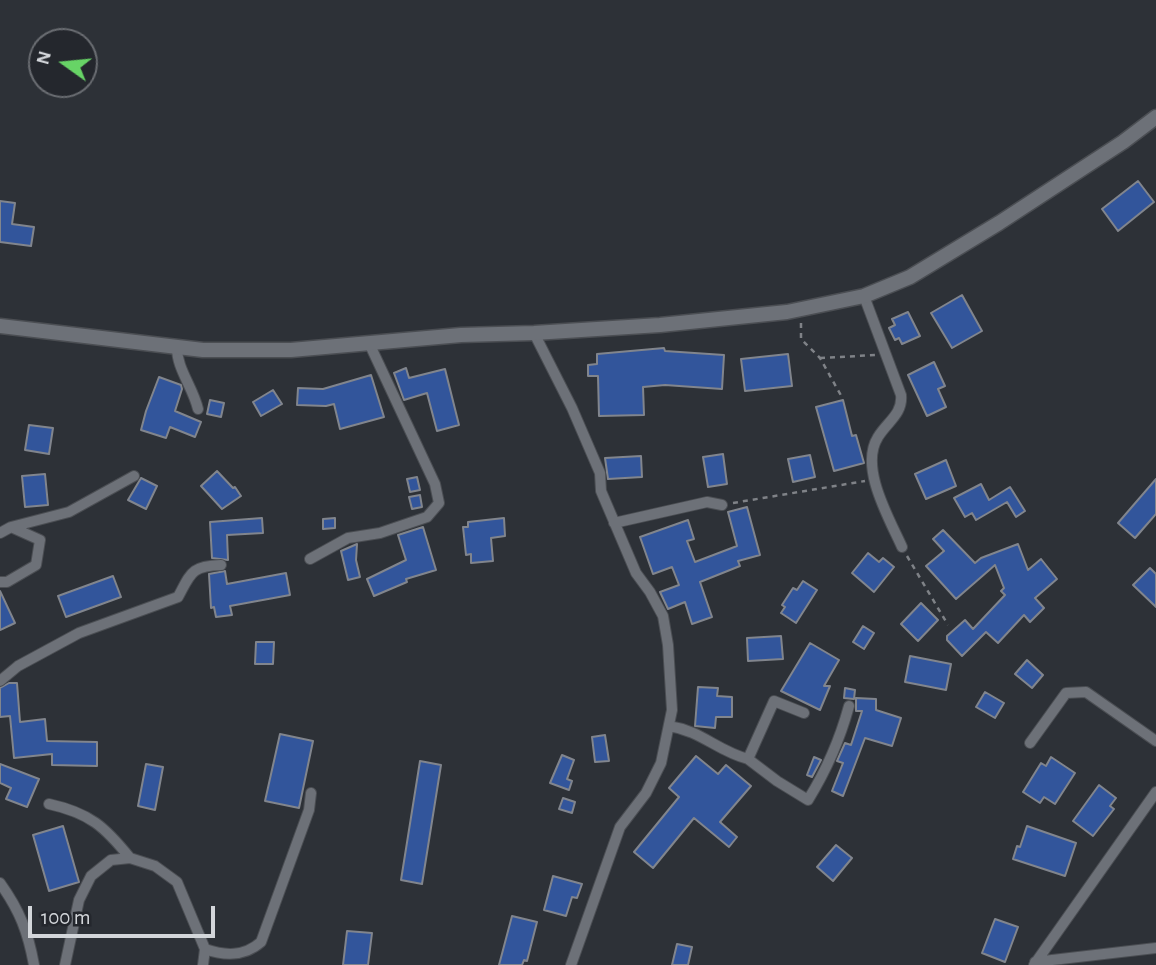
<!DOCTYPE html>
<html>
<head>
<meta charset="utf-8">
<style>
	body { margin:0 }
	#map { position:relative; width:1156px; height:965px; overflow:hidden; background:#2d3137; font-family:"Alegreya Sans",sans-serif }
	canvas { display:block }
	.north { position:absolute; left:28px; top:28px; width:70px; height:70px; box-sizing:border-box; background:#24272d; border:2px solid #6a6d72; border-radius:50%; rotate:285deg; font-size:19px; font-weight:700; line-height:28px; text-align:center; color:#d3d6da }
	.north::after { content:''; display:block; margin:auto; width:24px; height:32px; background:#67d466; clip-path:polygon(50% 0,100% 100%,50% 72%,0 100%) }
	.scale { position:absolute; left:28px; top:906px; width:187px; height:32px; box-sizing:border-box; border:4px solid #d3d6da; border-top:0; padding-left:9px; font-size:21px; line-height:24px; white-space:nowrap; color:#d3d6da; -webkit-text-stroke:5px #24272d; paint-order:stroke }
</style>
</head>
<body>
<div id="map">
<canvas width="1156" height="965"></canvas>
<div class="north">N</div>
<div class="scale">100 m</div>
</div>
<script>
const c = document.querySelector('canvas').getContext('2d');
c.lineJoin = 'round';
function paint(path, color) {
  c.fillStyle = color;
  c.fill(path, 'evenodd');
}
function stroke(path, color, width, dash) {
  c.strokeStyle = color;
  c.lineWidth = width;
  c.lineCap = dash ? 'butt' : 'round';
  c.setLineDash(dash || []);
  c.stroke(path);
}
const building = new Path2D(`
	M1138,181L1154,202L1118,231L1102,209Z
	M0,201L15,203L12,224L34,227L31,246L0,242Z
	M962,295L982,331L952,348L931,313Z
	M908,312L920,336L902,344L899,338L895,340L889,328L895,325L892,319Z
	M664,348L665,351L724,355L722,389L665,385L643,387L644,415L599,416L598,376H588V365L597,364V354Z
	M788,354L792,386L745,391L741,359Z
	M934,362L945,386L938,389L946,407L927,416L908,375Z
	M406,368L409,378L445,369L459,425L437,431L427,393L404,400L394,373Z
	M371,375L384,417L340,429L334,404L326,406L297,405L298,388L323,389Z
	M159,377L181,385L182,389L175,411L201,422L195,437L170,427L166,438L141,430L146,411Z
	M273,390L282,404L261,416L253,402Z
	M210,400L224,403L221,417L207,414Z
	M843,400L852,436L856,435L864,463L834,471L816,407Z
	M29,425L53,428L49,454L25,450Z
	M723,454L727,484L708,487L703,457Z
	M810,455L815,477L793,482L788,459Z
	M641,456L642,477L608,479L605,458Z
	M946,460L956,486L926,499L915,474Z
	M217,471L233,488L235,487L241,496L222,509L201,486Z
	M45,474L48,505L25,507L22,476Z
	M417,477L420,490L410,492L407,479Z
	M141,478L157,486L146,509L128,500Z
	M1156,479V514L1135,538L1118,523Z
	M981,484L989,500L1010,487L1025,511L1016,517L1007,502L976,520L972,513L965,517L954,498Z
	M420,495L422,507L412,509L409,497Z
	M747,507L760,555L738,561L740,566L700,582L712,617L692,624L685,602L668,609L660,592L679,585L672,567L653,574L640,537L688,520L694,539L687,541L695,562L737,546L728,512Z
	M262,518L263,533L227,535L228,560L212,558L210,522Z
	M335,518V528L323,529V519Z
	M504,518L505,536L491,538L493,561L471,563V554L466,555L463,527H468V522Z
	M423,527L436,570L406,579L407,582L374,596L367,579L406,560L398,535Z
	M943,530L975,563L981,558L1018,544L1028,570L1041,559L1057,579L1035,598L1044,608L1030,622L1024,615L998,643L986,632L962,656L947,640V636L965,620L973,629L1005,595L1001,591L1004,588L995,565L956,599L926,566L944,551L933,539Z
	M357,544L356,560L360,577L348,580L341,551Z
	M868,553L879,562L883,558L894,567L874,592L852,573Z
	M1150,568L1156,574V607L1133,585Z
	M225,571L227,584L286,573L290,595L230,606L232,615L216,617L214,607L211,608L209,574Z
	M113,576L121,597L66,617L58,596Z
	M803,581L817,590L796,623L781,613L785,607L782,605L793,588L797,590Z
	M0,591L15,623L0,630Z
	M921,603L938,620L918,641L901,624Z
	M863,626L874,633L864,649L853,642Z
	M781,636L783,659L748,661L747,638Z
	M256,642H274L273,664H255Z
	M810,643L839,660L824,686H830L820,710L781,691Z
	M910,656L951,664L946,690L905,682Z
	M1027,660L1043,675L1032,688L1015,674Z
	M9,683H17L20,722L45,719L47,741L97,742V766L52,765V754L14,758L10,716L0,717V688Z
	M698,687L718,688L717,696L732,697V717H716L715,728L695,726Z
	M845,688L855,690L854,699L844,698Z
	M985,692L1004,703L995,718L976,707Z
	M856,698L876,699V710L901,718L892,746L865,738L843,796L832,791L843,763L837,761L845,743L851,745L862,711H856Z
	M280,734L313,741L299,808L265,801Z
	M605,735L609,761L595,762L592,737Z
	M562,755L574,760L567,779L572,781L569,790L550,783Z
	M696,756L718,774L726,765L751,786L720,822L737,837L729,847L694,818L653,868L634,852L679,797L669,788Z
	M814,757L821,760L812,777L807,775Z
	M1051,757L1075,773L1055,804L1044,797L1040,803L1023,792L1041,763L1046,766Z
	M420,761L441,765L422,884L401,880Z
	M0,764L39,779L27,807L6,799L11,788L0,783Z
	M146,764L163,767L155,810L138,806Z
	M1099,785L1116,798L1110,806L1114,809L1093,836L1073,821Z
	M563,798L575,802L572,813L559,809Z
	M63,826L79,882L49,891L33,835Z
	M1027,826L1076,843L1065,876L1013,859L1017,846L1020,847Z
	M836,845L852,858L833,881L817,867Z
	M553,876L582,884L577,898L572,897L566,916L544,910Z
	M512,916L537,922L527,961L524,960L522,965H499Z
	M995,919L1018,927L1005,962L982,953Z
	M347,931L372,933L368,965H343Z
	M677,944L692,947L688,965H672Z`);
const path = new Path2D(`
	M801,323V339L820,358L843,399
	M820,358L876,355
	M733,503L865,481
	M907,556L948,625`);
const street = new Path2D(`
	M864,296L901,395C903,414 887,422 878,437C859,467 889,518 902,547
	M534,333L572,408L600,473L601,491L636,573L650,592L663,616L668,645L672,710L661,763L646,793L620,827L571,965
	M177,346C176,368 193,387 198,409
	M614,523L707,502L722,505
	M11,527L69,512L134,476
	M0,533L11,527L40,540L36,565L7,582H0
	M310,559L348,538L380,533L427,517L439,503L435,484L369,343
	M0,681L18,666L79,633L178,597C191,573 191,566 221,565
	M669,726C702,731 717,751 748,759L774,701L804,713
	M1030,743L1066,693L1086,692L1156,741
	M748,759L777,781L808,800C826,771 840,739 849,706
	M49,804C90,813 105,827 130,858
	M0,883C20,911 28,932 34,965
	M205,949C225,956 244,957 261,942L309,810L311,793
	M1035,962L1156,948
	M65,965L79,900L91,876L111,860L130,858L155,866L177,882L205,949L203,965
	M1034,965L1156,792`);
const secondary = new Path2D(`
	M0,326L203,350H291L461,335L534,333L660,325L787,312L864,296L910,277L999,223L1123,142L1156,117`);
paint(building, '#32559b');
stroke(building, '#81858d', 2);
stroke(street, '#4b4e53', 12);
stroke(secondary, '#4b4e53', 17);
stroke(path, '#7f8287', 2.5, [5, 5]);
stroke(street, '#6d7178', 10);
stroke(secondary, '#6d7178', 14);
</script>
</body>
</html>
